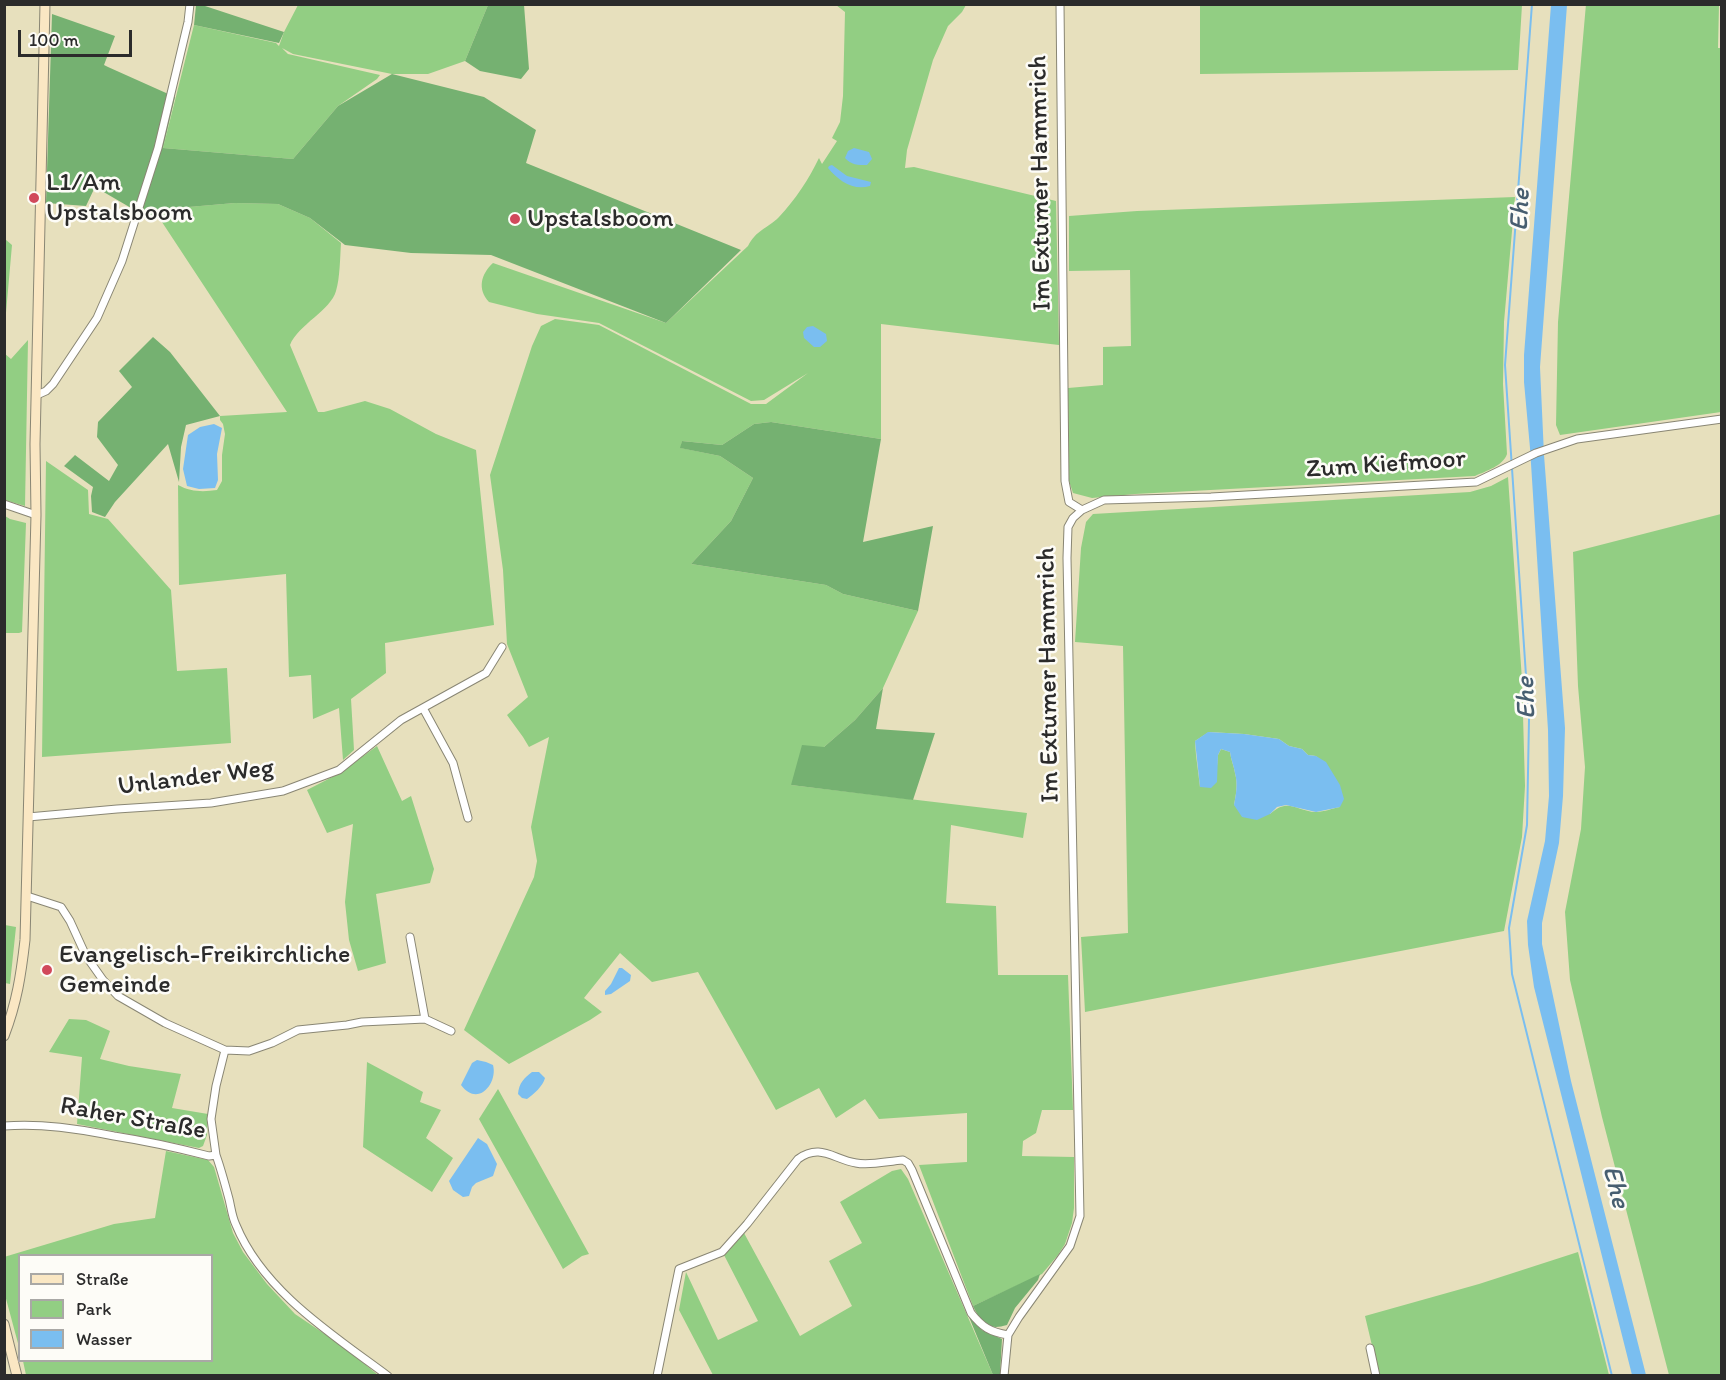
<!DOCTYPE html>
<html>
<head>
<meta charset="utf-8">
<style>
	body { margin:0 }
	#map { position:relative; width:1726px; height:1380px; overflow:hidden; background:#e7e0bd; font-family:Itim,sans-serif }
	canvas { display:block }
	.frame { position:absolute; inset:0; border:6px solid #2b2b2b; pointer-events:none }
	.legend { position:absolute; left:18px; top:1254px; width:195px; height:108px; box-sizing:border-box; background:#fdfcf7; border:2px solid #a9a8a5; margin:0; padding:8px 10px; list-style:none; font-size:18px; color:#2b2b2b }
	.legend li { display:flex; align-items:center; gap:12px; height:30px }
	.legend b { width:30px; border:2px solid #a9a8a5 }
	.scale { position:absolute; left:18px; top:30px; width:114px; height:27px; box-sizing:border-box; border:3px solid #2b2b2b; border-top:0; padding-left:8px; font-size:18px; line-height:21px; white-space:nowrap; color:#2b2b2b; -webkit-text-stroke:4px #fdfcf7; paint-order:stroke }
</style>
</head>
<body>
<div id="map">
<canvas width="1726" height="1380"></canvas>
<div class="frame"></div>
<ul class="legend">
<li><b style="height:8px;background:#fae7c3"></b>Straße</li>
<li><b style="height:16px;background:#92ce83"></b>Park</li>
<li><b style="height:16px;background:#7abef0"></b>Wasser</li>
</ul>
<div class="scale">100 m</div>
</div>
<script>
const c = document.querySelector('canvas').getContext('2d');
c.lineJoin = 'round';
function paint(path, color) {
  c.fillStyle = color;
  c.fill(path, 'evenodd');
}
function stroke(path, color, width, dash) {
  c.strokeStyle = color;
  c.lineWidth = width;
  c.lineCap = dash ? 'butt' : 'round';
  c.setLineDash(dash || []);
  c.stroke(path);
}
function drawText(font, color, halo, rows, align = 'center') {
  c.font = font + ' Itim,sans-serif';
  c.lineWidth = 5;
  c.setLineDash([]);
  c.textBaseline = 'middle';
  c.strokeStyle = halo;
  c.fillStyle = color;
  for (const [text, x, y, turn = 0] of rows) {
    c.save();
    c.translate(x, y);
    c.rotate((+turn || 0) * Math.PI / 180);
    c.textAlign = isNaN(turn) ? turn : align;
    if (halo) c.strokeText(text, 0, 0);
    c.fillText(text, 0, 0);
    c.restore();
  }
}
const green = new Path2D(`
	M1586,4L1719,5L1718,48H1722L1721,412L1560,435L1556,425L1558,322Z
	M298,5H488L465,61L428,74H392L293,54L282,48L288,54L380,75L377,79L338,106L293,159L163,148L194,25L276,43L279,46L284,32Z
	M836,5H966L962,12L948,26L933,60L907,150L905,168L914,167L1056,201L1059,345L881,324V439L771,422L754,424L722,445L682,441L681,448L720,456L753,478L731,521L691,564L826,585L843,594L918,611L883,688L855,720L824,747L791,785L1027,813L1023,838L951,825L946,903L996,906L998,975H1068L1073,1110H1042L1036,1133L1023,1141L1022,1156L1074,1157V1208L1072,1223L1065,1244L1058,1255L1042,1274L973,1306L919,1165L967,1162V1113L879,1119L865,1099L836,1118L819,1088L776,1110L698,972L652,982L620,953L584,998L602,1012L590,1020L509,1064L464,1030L534,877L537,861L531,827L549,737L529,747L523,737L507,715L528,697L507,644L503,570L490,475L532,346L541,326L555,319L599,325L751,404H766L808,373L764,400L751,401L599,323L537,314L489,302C477,289 481,274 493,263L666,323L748,246C756,230 767,229 779,217C795,200 809,179 819,158L822,164L837,141L832,138L840,122L843,96L845,12Z
	M1200,5H1522L1518,70L1200,74Z
	M1515,197L1504,322L1503,384L1507,454C1503,466 1486,471 1475,476L1135,494L1092,498L1073,493L1069,481L1068,388L1103,385V347L1131,346L1130,270L1069,271V216L1137,211Z
	M235,203L278,204L310,218L341,243C340,258 340,278 336,291C331,310 298,325 290,345L318,412H324L365,401L390,409L436,434L476,450L494,625L385,643L386,673L351,699L354,750L343,760L339,708L313,719L311,675L289,677L286,574L179,585L178,485C191,492 203,492 217,490L222,481V455L225,434L223,424L220,420V416L287,412L158,216H153V210Z
	M5,239L12,245L5,324Z
	M28,340L25,506L5,500L4,353L11,359Z
	M46,461L88,490L89,514L108,519L171,590L177,671L227,668L231,743L42,757Z
	M1508,477L1522,680L1525,786L1522,837L1504,931L1085,1012L1081,937L1128,933L1123,646L1075,642L1081,548L1086,522L1093,514L1470,492L1491,486ZM1209,732L1244,734L1279,739L1289,746L1302,749L1308,755L1316,756L1340,807C1333,808 1324,812 1316,812C1296,811 1288,797 1270,814L1234,805C1236,795 1238,784 1235,773C1234,766 1231,760 1230,752L1221,749L1218,755L1217,766L1200,787L1196,755L1195,741Z
	M1721,514V1375H1669L1602,1117L1570,980L1565,912L1581,829L1585,767L1578,686L1573,552Z
	M5,516L10,519L26,523L22,632L19,633H5Z
	M377,746L402,801L411,796L434,869L430,883L376,894L386,963L358,971L349,940L345,902L353,824L327,833L307,790L340,773Z
	M5,925L16,927L10,984L5,983Z
	M69,1019L86,1020L110,1031L100,1059L129,1066L181,1074L172,1108L208,1114L207,1135L203,1146L199,1148L77,1124L82,1057L49,1052Z
	M367,1062L423,1092L420,1102L441,1110L426,1138L453,1158L432,1192L363,1147Z
	M498,1089L589,1254L582,1256L563,1269L479,1119Z
	M166,1151L208,1160L214,1167L233,1233L243,1252L267,1284L295,1314L344,1347L378,1375H26L23,1361L212,1360V1256H20L19,1347L5,1295L4,1257L114,1224L155,1218Z
	M901,1169L908,1179L993,1375H713L679,1310L686,1272L718,1340L758,1321L724,1255L744,1233L800,1336L852,1306L829,1261L862,1243L840,1202L892,1171Z
	M1578,1252L1609,1375H1379L1365,1316L1479,1284Z`);
const forest = new Path2D(`
	M522,4L524,5L529,69L521,79L480,71L465,61L488,5Z
	M196,5H202L284,32L279,43L194,25Z
	M52,14L115,36L104,65L108,67L175,97L163,148L293,159L338,106L392,74L484,97L536,130L526,163L741,250L666,323L491,255L411,253L345,245L310,218L278,204L235,203L154,210L150,219L95,187L86,206L46,203Z
	M153,337L170,352L220,416L186,425L181,447L179,482L168,444L115,502L105,517L92,512L91,496L93,487L64,466L75,455L109,481L118,465L97,437L98,422L132,387L119,371Z
	M771,422L881,439L863,542L933,526L918,611L843,594L826,585L691,564L731,521L753,478L720,456L680,448L682,441L722,445L754,424Z
	M883,688L876,729L935,733L913,800L791,785L802,745L824,747L855,720Z
	M1040,1274L1038,1280L1015,1308L1007,1325C988,1331 981,1323 973,1306Z
	M969,1317L982,1330L1002,1339L1000,1375H993Z`);
const water = new Path2D(`
	M1551,5H1567L1540,367L1544,455L1565,728L1563,796L1559,843L1542,923V944L1571,1081L1646,1375H1632L1534,987L1528,945L1527,921L1545,841L1549,796L1548,730L1530,448L1524,382V355Z
	M854,148L869,152L872,159L867,165C858,165 851,165 845,158L848,151Z
	M832,165L847,176L871,182L870,186C853,191 839,181 828,168L829,166Z
	M813,326L826,334L827,341L820,347H814L804,338L803,332L807,327Z
	M214,424L222,428L217,454L218,480L215,488L199,489L187,486L183,469L188,435L200,427Z
	M1208,732L1244,734L1279,739L1289,746L1302,749L1308,755L1316,756L1326,762L1340,785L1344,799L1340,807L1316,812L1286,805L1277,807L1270,814L1257,820L1242,817L1234,805C1236,795 1238,784 1235,773C1234,766 1231,760 1230,752L1221,749L1218,755L1217,782L1211,788L1200,787L1195,741Z
	M619,968H622L631,975L630,981L611,994L605,995V991L611,984Z
	M477,1060L486,1062L493,1065C498,1083 478,1108 461,1085L472,1063Z
	M532,1072H539L545,1078C543,1086 534,1094 527,1099L522,1098L518,1094C519,1083 524,1078 532,1072Z
	M478,1138L487,1144L497,1164L493,1176L476,1183L472,1187L469,1196L463,1197L453,1190L449,1181Z`);
const stream = new Path2D(`
	M1532,4L1505,365L1529,720L1527,825L1509,928L1512,974L1612,1376`);
const street = new Path2D(`
	M1060,4L1065,481L1069,502L1082,510
	M37,395L46,391L53,384L97,318L122,261L158,148L188,22L190,4
	M4,504L36,515
	M423,708L453,763L468,818
	M28,817L117,809L211,803L283,791L339,770L401,720L486,673L502,647
	M27,896L61,907L70,921L86,956L103,980L118,996L165,1023L225,1050L249,1051L272,1043L298,1030L347,1025L362,1022L425,1019L451,1031
	M410,937L425,1019
	M4,1126C42,1123 78,1129 114,1136C146,1141 178,1148 209,1156L216,1155C221,1169 225,1184 229,1199C231,1207 232,1217 236,1225C263,1291 333,1335 388,1376
	M216,1155L211,1119L216,1086L225,1050
	M1370,1348L1376,1376
	M657,1376L679,1269L722,1252L747,1224L798,1159C820,1143 833,1159 856,1163C870,1166 888,1161 903,1160L908,1163L912,1170L971,1313C982,1327 990,1332 1008,1335
	M1004,1376L1008,1335L1019,1317L1070,1246L1080,1216L1067,558L1068,527L1073,518L1082,510L1104,500L1211,497L1476,482L1536,453L1577,439L1722,419`);
const secondary = new Path2D(`
	M4,1036C17,1002 21,975 25,940L36,515L35,444L45,4
	M4,1324L17,1376`);
const markers = [
	[34,198,6,"#d1495b"],
	[515,219,6,"#d1495b"],
	[47,970,6,"#d1495b"]
];
const poiNames = [
	["L1/Am",46,183],
	["Upstalsboom",46,213],
	["Upstalsboom",527,219],
	["Evangelisch-Freikirchliche",59,955],
	["Gemeinde",59,985]
];
const streetNames = [
	["Im Extumer Hammrich",1041,183,-91],
	["Zum Kiefmoor",1386,465,-4],
	["Im Extumer Hammrich",1049,675,-91],
	["Unlander Weg",196,778,-7],
	["Raher Straße",133,1119,10]
];
const waterNames = [
	["Ehe",1521,210,-87],
	["Ehe",1527,698,-92],
	["Ehe",1615,1187,76]
];
paint(green, '#92ce83');
paint(forest, '#75b171');
paint(water, '#7abef0');
stroke(stream, '#7abef0', 2);
stroke(street, '#898674', 9);
stroke(secondary, '#898674', 11);
stroke(street, '#fff', 7);
stroke(secondary, '#fae7c3', 9);
for (const [x, y, r, color] of markers) {
  const dot = new Path2D();
  dot.arc(x, y, r, 0, 2 * Math.PI);
  c.fillStyle = color;
  c.fill(dot);
  stroke(dot, '#fdfcf7', 2);
}
drawText('26px', '#2b2b2b', '#fdfcf7', poiNames, 'left');
drawText('26px', '#2b2b2b', '#fdfcf7', streetNames);
drawText('italic 27px', '#475e70', '#fdfcf7', waterNames);
</script>
</body>
</html>
